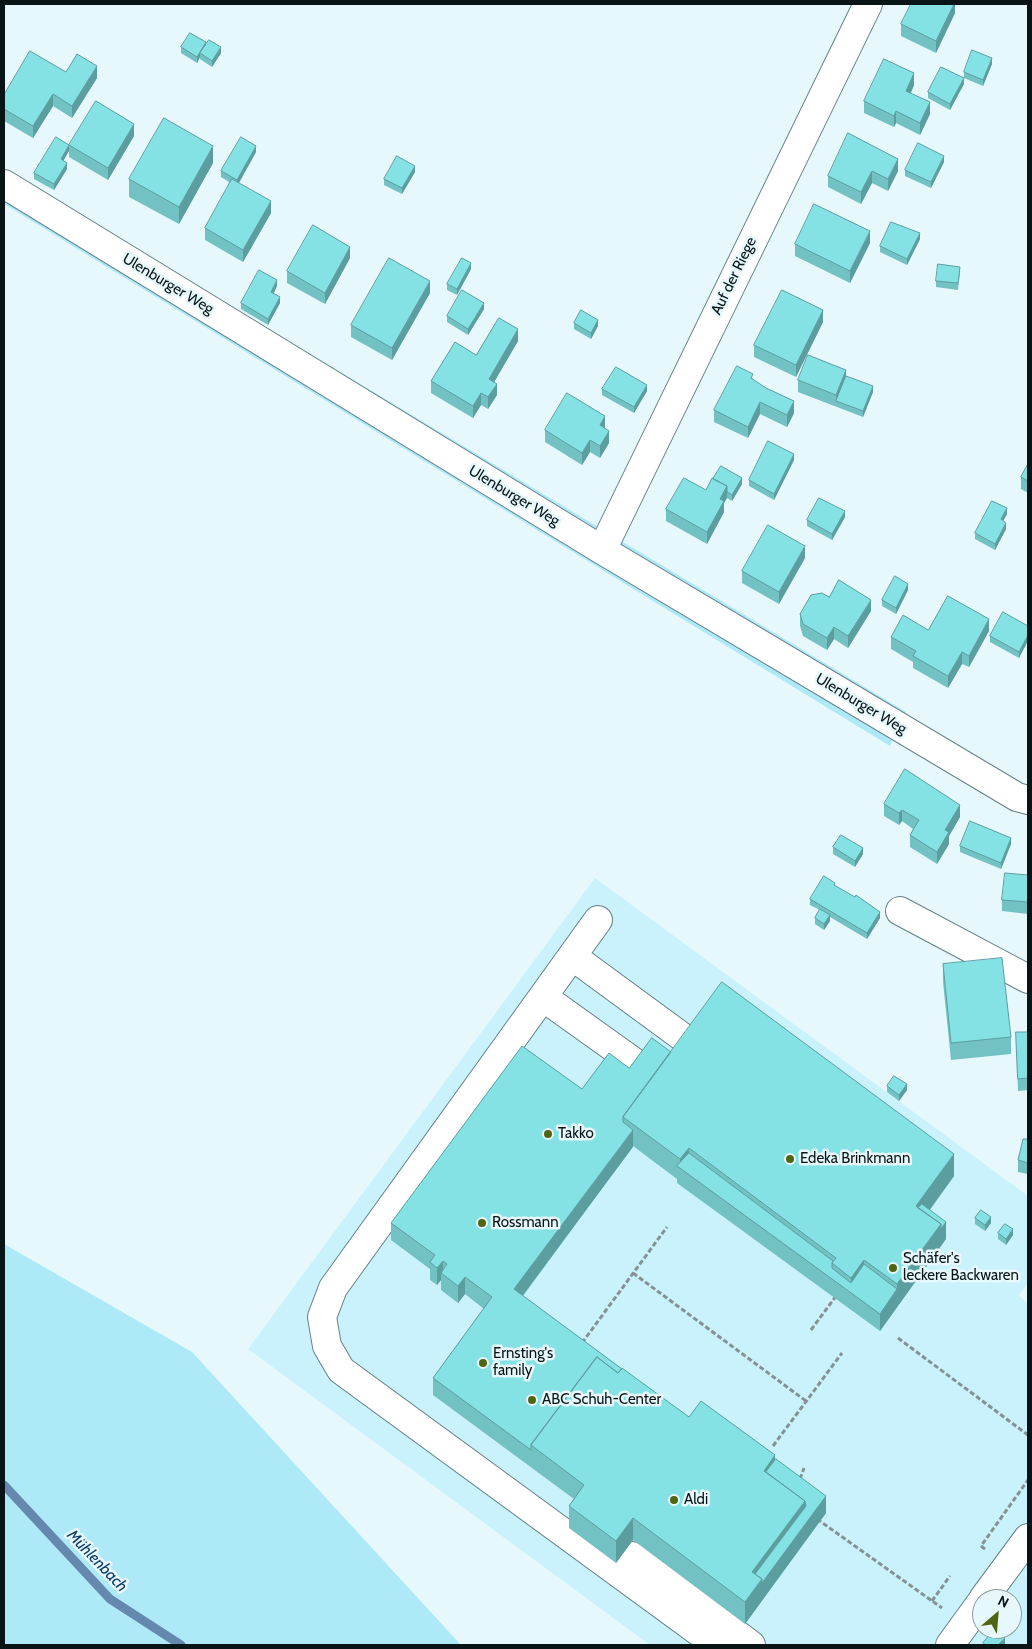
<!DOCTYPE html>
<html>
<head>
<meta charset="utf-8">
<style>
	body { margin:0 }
	#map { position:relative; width:1032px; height:1649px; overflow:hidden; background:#e6f8fc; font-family:Cabin,sans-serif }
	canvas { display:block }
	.frame { position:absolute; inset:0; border:5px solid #091416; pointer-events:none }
	.north { position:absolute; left:972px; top:1589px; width:50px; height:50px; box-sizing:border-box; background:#e6f8fc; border:1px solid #8e9da0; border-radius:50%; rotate:27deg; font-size:14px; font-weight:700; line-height:20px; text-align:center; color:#091416 }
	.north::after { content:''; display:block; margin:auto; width:18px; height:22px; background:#506511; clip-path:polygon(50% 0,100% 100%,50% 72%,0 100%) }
</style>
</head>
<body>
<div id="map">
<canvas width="1032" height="1649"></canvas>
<div class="frame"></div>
<div class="north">N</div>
</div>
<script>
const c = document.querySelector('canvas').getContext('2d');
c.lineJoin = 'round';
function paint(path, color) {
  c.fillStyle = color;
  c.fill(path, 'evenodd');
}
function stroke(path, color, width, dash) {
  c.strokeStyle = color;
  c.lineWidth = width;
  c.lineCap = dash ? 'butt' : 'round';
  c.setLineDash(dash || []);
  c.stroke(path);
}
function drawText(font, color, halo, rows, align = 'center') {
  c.font = font + ' Cabin,sans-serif';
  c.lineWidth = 5;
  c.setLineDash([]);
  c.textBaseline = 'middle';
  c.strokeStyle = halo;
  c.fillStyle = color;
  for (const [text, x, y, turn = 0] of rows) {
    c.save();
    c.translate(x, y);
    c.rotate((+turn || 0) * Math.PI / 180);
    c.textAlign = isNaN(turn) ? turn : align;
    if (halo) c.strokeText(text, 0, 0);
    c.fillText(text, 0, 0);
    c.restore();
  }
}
const built = new Path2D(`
	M595,878L1028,1196V1282L1019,1296L1028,1303V1645H650L248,1349ZM982,1599H1012V1629H982Z`);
const green = new Path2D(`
	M4,170L906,712L890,746L4,204Z
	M4,1244L192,1352L461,1645H4Z`);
const stream = new Path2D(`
	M4,1485L110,1599L181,1645`);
const path = new Path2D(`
	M633,1273L806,1401
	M811,1330L836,1296
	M898,1338L1028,1435
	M582,1343L667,1227
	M773,1446L842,1353
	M800,1479L804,1468
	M817,1519L942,1608
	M985,1549L981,1546L1028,1480
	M932,1601L950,1576`);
const minor = new Path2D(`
	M4,184L602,550L1017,797L1028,800
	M602,550L868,4
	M900,911L1028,979
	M598,920L333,1288L322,1317L327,1346L341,1370L717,1645
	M572,956L681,1036
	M543,997L638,1065
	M632,1556L751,1645
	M983,1599L1028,1538
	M950,1645L982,1601`);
const wall = new Path2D(`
	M955,4V13L936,53L901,36V24Z
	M206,46L221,53L212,67L200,59V57L197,63L181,53V47Z
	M992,64L983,86L964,78V72Z
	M66,72L97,78L72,118L53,106L33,138L4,121V95Z
	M964,84L950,110L928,98V92Z
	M914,85L911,93L930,114L920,135L896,123L894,127L864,113V101Z
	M134,136L108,180L69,157V145Z
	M69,151L63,160L67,169L54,190L34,179V173Z
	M256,152L239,183L271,213L243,262L205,240V228L231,183L221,177V171Z
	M898,159V171L888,191L872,183L861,204L828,187V176Z
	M944,162L931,188L905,176V170Z
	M213,163L179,224L129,197V179Z
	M415,172L402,194L384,185V179Z
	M920,239L907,265L880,252V246Z
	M870,243L850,283L795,256V244Z
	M350,258L325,304L287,283V271Z
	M471,269L457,295L447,290V284Z
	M960,273L958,290L936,287V281Z
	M277,286L274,293L280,303L268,325L241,309V303Z
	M430,293L392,360L351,337V325Z
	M484,309L468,335L447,322V316Z
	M823,322L796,377L754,357V345Z
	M574,323L598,326L591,339L574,329Z
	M518,341L494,382L497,395L488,409L481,405L473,418L431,393V381L476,355Z
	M846,376L873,392L863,417L798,392V380Z
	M753,380L794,413L787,427L760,414L748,438L714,422V410Z
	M602,389L647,391L634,413L602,395Z
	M605,427L609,443L600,458L590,452L582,465L545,442V430Z
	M794,460L774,500L749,486V480Z
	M1028,464V493L1021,489V477Z
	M742,484L732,501L727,498L724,503V512L707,544L666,521V509L706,490Z
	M1007,514L1003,521L1006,529L995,550L975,539V533Z
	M845,517L832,540L807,526V520Z
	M805,558L779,604L742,583V571Z
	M908,590L896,614L882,606V600Z
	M829,597L871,611L848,648L834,639L827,650L803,636L800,626V614Z
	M1028,626L1019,658L990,642V636Z
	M928,630L989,631L969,667L962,664L948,688L913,668V662L891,649V637Z
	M884,804L960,817L949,836V844L937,864L910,847V835L913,829L902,821L899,825L884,816Z
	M1011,844L1001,869L960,852V846Z
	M833,847L863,854L855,867L833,854Z
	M1028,875V914L1002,911V900Z
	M835,885L880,918L867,939L830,917V921L824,930L815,924V918L820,910L810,905V899Z
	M943,964L1011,1037V1054L951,1060L943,982Z
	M1016,1032H1028V1090L1018,1091Z
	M671,1052L954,1176L930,1210L946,1239L880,1331L677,1183V1179L633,1146L523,1296L622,1369L689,1417L775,1460L826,1513L745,1624L633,1540L616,1563L569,1528V1506L574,1499L433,1395V1378L484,1309L465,1294L458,1303L441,1290V1280L437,1285L430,1280V1269L391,1240V1223L582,1089Z
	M887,1086L907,1090L899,1101L887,1092Z
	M1028,1133V1174L1018,1172V1160L1027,1139Z
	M975,1218L991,1223L985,1231L975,1224Z
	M998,1233L1013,1235L1006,1245L998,1239Z`);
const shadedWall = new Path2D(`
	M954,4H955V13L936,53V41Z
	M206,42V48L200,53V57L197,63V57Z
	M221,47V53L212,67V61Z
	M992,58V64L983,86V80Z
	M97,66V78L72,118V106Z
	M914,73V85L906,103V91Z
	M964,78V84L950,110V104Z
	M53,94V106L33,138V126Z
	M930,102V114L920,135V123Z
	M896,111V123L894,127V116Z
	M134,124V136L108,180V168Z
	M69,145V151L61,165V159Z
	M213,146V163L179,224V207Z
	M256,146V152L237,186V180Z
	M944,156V162L931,188V182Z
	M898,159V171L888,191V179Z
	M67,163V169L54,190V184Z
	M415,166V172L402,194V188Z
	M872,171V183L861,204V192Z
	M271,201V213L243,262V250Z
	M870,231V243L850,283V271Z
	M920,233V239L907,265V259Z
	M350,247V258L325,304V293Z
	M471,263V269L457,295V289Z
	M277,280V286L271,298V292Z
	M430,281V293L392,360V348Z
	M280,297V303L268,325V319Z
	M484,303V309L468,335V329Z
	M823,310V322L796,377V365Z
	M598,320V326L591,339V333Z
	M518,329V341L489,391V379Z
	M846,370V382L836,401V395Z
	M497,384V395L488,409V397Z
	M647,385V391L634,413V407Z
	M873,386V392L863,417V411Z
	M481,393V405L473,418V406Z
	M794,401V413L787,427V415Z
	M760,402V414L748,438V427Z
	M605,416V427L600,437V425Z
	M609,431V443L600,458V446Z
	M590,440V452L582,465V453Z
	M794,454V460L774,500V494Z
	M742,478V484L732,501V495Z
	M727,486V498L724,503V512L707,544V532L720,499Z
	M1007,508V514L1001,525V519Z
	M845,511V517L832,540V534Z
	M1006,523V529L995,550V544Z
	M805,546V558L779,604V592Z
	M908,584V590L896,614V608Z
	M871,600V611L848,648V636Z
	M989,619V631L969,667V656Z
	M834,627V639L827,650V638Z
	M1028,635V641L1019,658V652Z
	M962,652V664L948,688V676Z
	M960,805V817L949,836V844L937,864V852L945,830Z
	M902,810V821L899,825V813Z
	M1011,838V844L1001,869V863Z
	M863,848V854L855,867V861Z
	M880,912V918L867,939V933Z
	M830,915V921L824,930V924Z
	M907,1084V1090L899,1101V1095Z
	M633,1130V1147L514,1307V1289Z
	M689,1148V1170L680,1168V1159Z
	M954,1154V1176L924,1217L916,1206Z
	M991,1217V1223L985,1231V1225Z
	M946,1222V1239L880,1331V1314L897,1289V1284L941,1224Z
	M1013,1229V1235L1006,1245V1239Z
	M864,1260V1282L851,1293V1278Z
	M443,1261V1274L441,1273V1280L437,1285V1268Z
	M465,1277V1294L458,1303V1286Z
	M775,1455V1478L764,1471Z
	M826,1496V1513L745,1624V1602L752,1572L805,1501Z
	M633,1518V1540L616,1563V1541Z
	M1005,1638V1644L1004,1645H998Z`);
const building = new Path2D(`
	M911,4H954L936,41L901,24Z
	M190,33L206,42L197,57L181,47Z
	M209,40L221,47L212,61L200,53Z
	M972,50L992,58L983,80L964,72Z
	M30,51L66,72L77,54L97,66L72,106L53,94L33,126L4,109V95Z
	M884,59L914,73L906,91L930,102L920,123L896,111L894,116L864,101Z
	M941,67L964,78L950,104L928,92Z
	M96,101L134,124L108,168L69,145Z
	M164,118L213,146L179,207L129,179Z
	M848,133L898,159L888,179L872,171L861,192L828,176Z
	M56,137L69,145L61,159L67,163L54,184L34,173Z
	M241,137L256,146L237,180L221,171Z
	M918,143L944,156L931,182L905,170Z
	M397,156L415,166L402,188L384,179Z
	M232,179L271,201L243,250L205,228Z
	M814,204L870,231L850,271L795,244Z
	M891,222L920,233L907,259L880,246Z
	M313,225L350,247L325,293L287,271Z
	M389,258L430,281L392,348L351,325Z
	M462,258L471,263L457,289L447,284Z
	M938,264L960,267L958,283L936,281Z
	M259,270L277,280L271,292L280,297L268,319L241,303Z
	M462,290L484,303L468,329L447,316Z
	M782,290L823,310L796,365L754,345Z
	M581,310L598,320L591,333L574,323Z
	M499,318L518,329L489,379L497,384L488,397L481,393L473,406L431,381L455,342L476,355Z
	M808,355L846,370L836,395L798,380Z
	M737,366L753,374L751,378L766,388L794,401L787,415L760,402L748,427L714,410Z
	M616,367L647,385L634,407L602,389Z
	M846,376L873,386L863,411L836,401Z
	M567,393L605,416L600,425L609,431L600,446L590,440L582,453L545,430Z
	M768,441L794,454L774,494L749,480Z
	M1028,464V481L1021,477Z
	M721,466L742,478L732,495L727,492V486L713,479Z
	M684,478L706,490L712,478L727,486L720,499L724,501L707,532L666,509Z
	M819,498L845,511L832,534L807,520Z
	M992,501L1007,508L1001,519L1006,523L995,544L975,533Z
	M768,525L805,546L779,592L742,571Z
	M895,576L908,584L896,608L882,600Z
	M839,580L871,600L848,636L834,627L827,638L803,624L800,614L811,595L822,593L829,597Z
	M948,596L989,619L969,656L962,652L948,676L913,656L916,651L891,637L903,615L928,630Z
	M1003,612L1028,626V635L1019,652L990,636Z
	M905,769L960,805L945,830L949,832L937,852L910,835L919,820L902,810L899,813L884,804Z
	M970,821L1011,838L1001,863L960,846Z
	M841,835L863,848L855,861L833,847Z
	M1005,873L1028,875V902L1002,900Z
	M824,876L835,883L834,885L855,897L856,895L880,912L867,933L810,899Z
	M820,909L830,915L824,924L815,918Z
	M1002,958L1011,1037L951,1043L943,964Z
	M722,982L954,1154L916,1206L941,1224L897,1284L864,1260L851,1278L832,1263L836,1258L689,1148L680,1159L623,1117Z
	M1016,1032H1028V1078L1018,1079Z
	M652,1038L671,1052L623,1117V1122L633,1130L514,1289L622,1369L618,1373L597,1357L531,1445V1450L433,1378L492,1297L465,1277L458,1286L441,1273L447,1264L443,1261L437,1268L430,1262L435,1255L391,1223L522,1046L582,1089L609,1053L629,1068Z
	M894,1076L907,1084L899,1095L887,1086Z
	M1028,1133V1163L1018,1160L1023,1139H1027Z
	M689,1153L833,1261L832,1263V1268L851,1283L864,1264L897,1289L880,1314L677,1166Z
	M922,1204L946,1222L941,1229V1224L918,1208Z
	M981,1210L991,1217L985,1225L975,1218Z
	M1005,1224L1013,1229L1006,1239L998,1233Z
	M597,1357L618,1373L622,1368L689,1417L701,1401L775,1455L764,1471L805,1501L752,1572L762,1579L745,1602L633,1518L616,1541L569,1506L584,1485L531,1445Z
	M776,1459L826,1496L762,1583V1579L755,1574L806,1506L805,1501L766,1472Z
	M995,1629L1005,1638L998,1645H986L983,1643Z`);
const markers = [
	[548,1134,5,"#506511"],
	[790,1159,5,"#506511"],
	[482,1223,5,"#506511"],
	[893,1268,5,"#506511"],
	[483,1363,5,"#506511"],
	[532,1400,5,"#506511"],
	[674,1500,5,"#506511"]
];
const streetNames = [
	["Auf der Riege",734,276,-64],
	["Ulenburger Weg",168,284,31],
	["Ulenburger Weg",514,496,31],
	["Ulenburger Weg",861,704,31]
];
const poiNames = [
	["Takko",558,1134],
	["Edeka Brinkmann",800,1159],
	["Rossmann",492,1223],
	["Schäfer's",903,1259],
	["leckere Backwaren",903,1276],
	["Ernsting's",493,1354],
	["family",493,1371],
	["ABC Schuh-Center",542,1400],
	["Aldi",684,1500]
];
const waterNames = [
	["Mühlenbach",97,1561,46]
];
paint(built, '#caf2fc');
paint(green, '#aee9f8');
stroke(stream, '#6589ae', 9);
stroke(minor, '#637f86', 30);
stroke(path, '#839295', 3, [5, 2.5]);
stroke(minor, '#fff', 28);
paint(wall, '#72c2c4');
paint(shadedWall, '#5c9ea0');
paint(building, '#84e2e4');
stroke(building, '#5c9ea0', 1);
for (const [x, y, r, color] of markers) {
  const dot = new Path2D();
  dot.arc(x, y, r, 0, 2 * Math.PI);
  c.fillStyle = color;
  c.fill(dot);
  stroke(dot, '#e6f8fc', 2);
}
drawText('15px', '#091416', '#e6f8fc', streetNames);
drawText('15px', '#091416', '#e6f8fc', poiNames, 'left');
drawText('italic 16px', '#0c3c6c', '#e6f8fc', waterNames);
</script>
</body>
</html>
